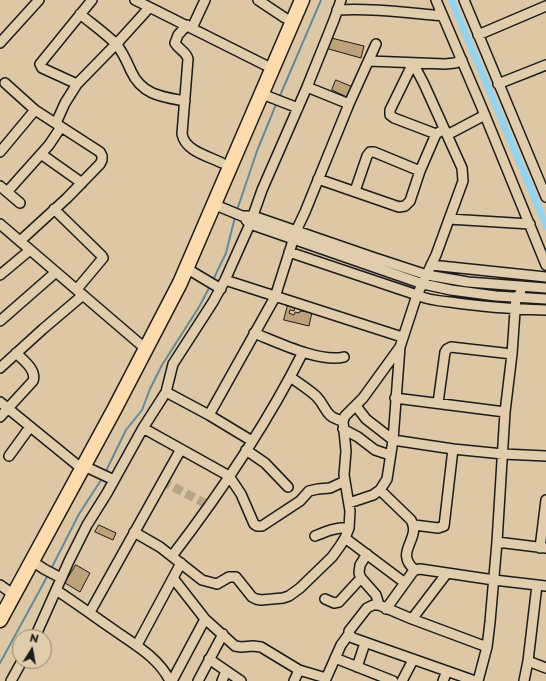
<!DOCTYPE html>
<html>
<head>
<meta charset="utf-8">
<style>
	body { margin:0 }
	#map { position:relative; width:546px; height:681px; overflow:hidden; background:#ddc7a4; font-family:"Playpen Sans",sans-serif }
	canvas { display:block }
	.north { position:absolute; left:12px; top:629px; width:40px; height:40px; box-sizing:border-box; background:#e1cdac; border:1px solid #928672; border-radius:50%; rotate:11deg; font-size:11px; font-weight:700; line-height:16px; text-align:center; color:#1c1c1c }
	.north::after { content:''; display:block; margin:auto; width:14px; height:18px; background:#1c1c1c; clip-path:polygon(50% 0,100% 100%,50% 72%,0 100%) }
</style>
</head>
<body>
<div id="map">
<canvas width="546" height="681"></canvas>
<div class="north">N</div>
</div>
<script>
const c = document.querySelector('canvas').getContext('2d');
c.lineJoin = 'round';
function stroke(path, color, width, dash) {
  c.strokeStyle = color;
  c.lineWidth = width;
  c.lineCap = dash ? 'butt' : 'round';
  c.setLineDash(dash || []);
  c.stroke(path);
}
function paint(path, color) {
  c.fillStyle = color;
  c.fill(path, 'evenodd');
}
const stream = new Path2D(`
	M279,98L321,0
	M237,210L257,151L277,102
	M213,280L226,253L235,217
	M105,473L126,430L142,410L150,389L162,365L199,307L210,286
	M51,569L79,514L103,477
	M0,663L48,575`);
const canal = new Path2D(`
	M451,0L546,226`);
const building = new Path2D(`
	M327,37L364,46L361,58L325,48Z
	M336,80L353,87L349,98L332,90Z
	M288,305L295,307L294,311L290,310L289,313L294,315L295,312L299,313L300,311L312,312L309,326L284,320Z
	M99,525L116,533L113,540L95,532Z
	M76,565L90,573L80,592L65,583Z`);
const minorTunnel = new Path2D(`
	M162,481L210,506`);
const minor = new Path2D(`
	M135,0L265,65
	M258,0L285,18
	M436,0L482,108L546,265
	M464,0L546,197
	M337,10C373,8 408,13 443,16
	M80,14C92,24 105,33 116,44C123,52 127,62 131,71C142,95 162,97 185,101
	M187,25L178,35L175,43C179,50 186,51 188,59L182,134C185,151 208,156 222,163
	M192,28L205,0
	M478,35L546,6
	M0,43L39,0
	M369,61L445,64L455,63L462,60
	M5,83L35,110L100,152L102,156V160L100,164L67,198L20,241
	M77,84L42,68L40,64L92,0
	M498,84L546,65
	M307,87L349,104
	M262,94L298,108
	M56,123L65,103L77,84L120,40L149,8
	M436,134L394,118L390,115V110L413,63L424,84L462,168L463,181L436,255L417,295C427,300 439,301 450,302C482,307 514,309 546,310
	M447,135L485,115
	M0,152L35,110
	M41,154L82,183
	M318,179L399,207L405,206L410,201L420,171L436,134L441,131
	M0,186L20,203
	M355,191L367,156L370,152H374L420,171
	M7,192L49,145L61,127
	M213,204L242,216H253L375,258L427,275L468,282L546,288
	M54,209L102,256L103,258L77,289
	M449,219L530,224
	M246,220L250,224L423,284L451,290L496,296L546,299
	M0,224L140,344
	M289,252L417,295L400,347L393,440L387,479L380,490L373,495L349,503
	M431,265L546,277
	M186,268L221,289
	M0,275L30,250
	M225,280L402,337
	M0,321L56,272
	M254,333C277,342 320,363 344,357
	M0,368L43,329L83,295
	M290,377C299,383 308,389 316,396C328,408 323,416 343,421
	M166,392L209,415L252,441
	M395,398L505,412
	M0,402L76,464L84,466L114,480
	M438,403L445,352L447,349L451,347L512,354
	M356,406L366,419L393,440L453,449L503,454L546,456
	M209,415L275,297L296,231L305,212L349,104L376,44
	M0,417L33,381C37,370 23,360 16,353
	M143,428L229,476L241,494L254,524L257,526H262L300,501L309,491L318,489L330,488L345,481
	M343,429L358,437L375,450L390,455
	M246,450L265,463L288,487
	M9,456L30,427
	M380,490L411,520C422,539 393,552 415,570
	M414,525L438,528L444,526L453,449
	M134,532L160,547L202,580L217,584L229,577H236L252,597L256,599L261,600L283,598L289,596L300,588L332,557L340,546L345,538L349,528L350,511L344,475L346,451L343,421L345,416L363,398L400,347
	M315,536C327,531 336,527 349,528
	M345,538L405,583
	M497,542L546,548
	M540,548L546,500
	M367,554L360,565L359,573L361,578L376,595L379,605
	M172,556C221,492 267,424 303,352
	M32,561L44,569L61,578
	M173,578L205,619L235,646L241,647L253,646L261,647L299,670L326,678
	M0,585L14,595
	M56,590C76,603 95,617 114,630C135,645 158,657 170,681
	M325,599L334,603L339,602L361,578
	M386,609L412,573L415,570L420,569L494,580L546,586
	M90,612L181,449
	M412,619L447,573
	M35,637L69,561L87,525L107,493L143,428L166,392L173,364L213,302L225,280L250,224L262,190L307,87L334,20L341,0
	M137,645L181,563
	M335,658L393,681
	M209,659L241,681
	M528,661L546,668
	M357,667L365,643
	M11,681L22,661
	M172,681L205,619
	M198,681L223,634
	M222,681L226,671
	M294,681L299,670
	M325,681L341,645L349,634
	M402,681L413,660
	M443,681L447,671
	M475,681L353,638L349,634V631L367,608L373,605H379L412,619L487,647
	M478,681L487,647L490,622L497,542L505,412L512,354L516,297L520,294L522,286
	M524,681L528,661L537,585`);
const highway = new Path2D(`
	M0,620L114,410L180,283L302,0`);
stroke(stream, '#628b9d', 2);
stroke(canal, '#91d5f3', 7);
paint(building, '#bda279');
stroke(building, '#1c1c1c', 1);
stroke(minorTunnel, '#b6a589', 9, [9, 4.5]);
stroke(minor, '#1c1c1c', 12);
stroke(highway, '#1c1c1c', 17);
stroke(minor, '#e1cdac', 9);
stroke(highway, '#fcdcac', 14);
</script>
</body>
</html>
